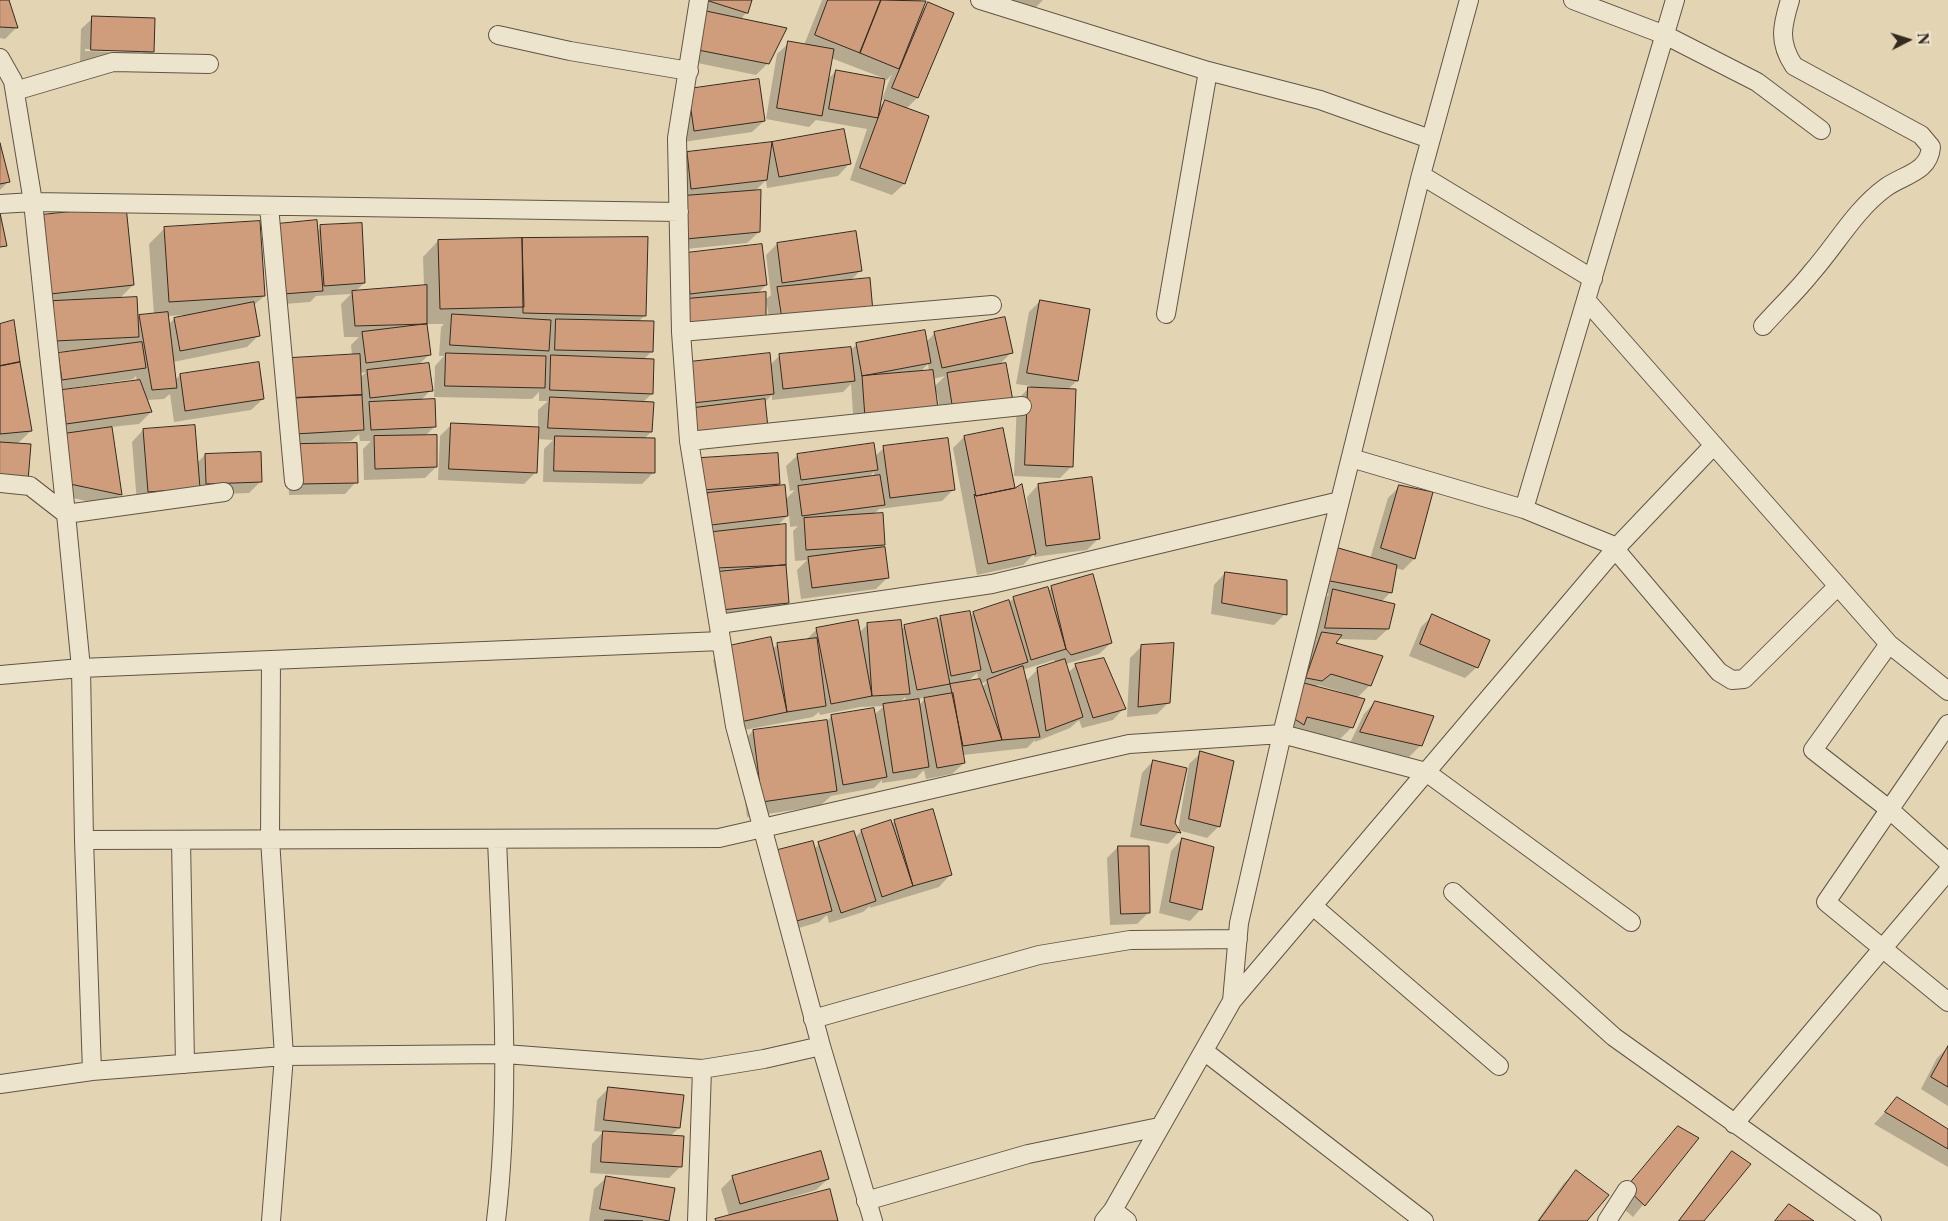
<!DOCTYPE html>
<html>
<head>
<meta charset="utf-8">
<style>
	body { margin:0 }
	#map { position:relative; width:1948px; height:1221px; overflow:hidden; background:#e3d5b3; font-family:"Libre Caslon Text",serif }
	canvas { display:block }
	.north { position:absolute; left:1883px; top:15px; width:50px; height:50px; -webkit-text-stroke:4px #ede4ce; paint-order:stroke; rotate:85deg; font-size:14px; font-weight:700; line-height:20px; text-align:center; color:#352a20 }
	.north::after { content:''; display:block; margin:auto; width:18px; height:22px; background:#352a20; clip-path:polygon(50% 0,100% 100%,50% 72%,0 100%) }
</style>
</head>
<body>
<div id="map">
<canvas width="1948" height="1221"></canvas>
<div class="north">N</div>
</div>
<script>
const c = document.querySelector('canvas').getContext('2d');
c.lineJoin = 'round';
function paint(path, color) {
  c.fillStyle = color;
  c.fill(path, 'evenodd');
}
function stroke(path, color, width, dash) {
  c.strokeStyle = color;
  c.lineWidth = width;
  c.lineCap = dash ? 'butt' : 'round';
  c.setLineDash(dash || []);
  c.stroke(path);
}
const shadow = new Path2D(`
	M0,0H8L17,27L5,39L0,38Z
	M698,0H751L747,12L740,20L768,63L756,75L688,61Z
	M822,0H920L925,2L921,11L929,3L952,13L917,98L906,109L904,184L892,195L850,180L867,129L816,120L809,127L766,119L777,54L789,43L804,45ZM831,58L883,78V79L836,71L827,80ZM892,74L882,99L886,101L878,108L884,78L887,80Z
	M1007,0H1043L1034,9Z
	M93,18L153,52L141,63L80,62L81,29ZM85,49L143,51V53L85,51Z
	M677,101L764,121L752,132L683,142Z
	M773,143L849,164L838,176L767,188L766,180L754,192L759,232L747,243L675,250L676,164L687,153Z
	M0,144L8,182L0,190Z
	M42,216L133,285L119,299L138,316L154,315L149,244L165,228L264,296L253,306L259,335L247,347L173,362L175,380L180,375L263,399L251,410L174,422L170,394L164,399L147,400L151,412L139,424L111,427L121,494L110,506L59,495L51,403L62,392L137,381L136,376L133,379L51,391L47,366L59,355L73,353V351L44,352L48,308L35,309L26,231ZM186,315L174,319L168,325L167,316Z
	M321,226L364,283L355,292L424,286L423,257L438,241L645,315L638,322L652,351L643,360L652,394L643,402L651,432L644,439L653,473L642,484L543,482L544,449L553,440L537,439L535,473L524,484L438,480L440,436L451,425L538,429V410L548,401H539V392L532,399L434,397L435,366L444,356H439L441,327L444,324H426L430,354L418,365L431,390L420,401L435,426L425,436L436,467L425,478L364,480L363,449L371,441H360L359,434L351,441L325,443L356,482L345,494L289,495L288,457L302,444L284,445L352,356L351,345L359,337H344L341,304L351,294L316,296L310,302L272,305ZM366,372L360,378V373Z
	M855,233L860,271L850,281L771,330L766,299L771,295L766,255L777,244Z
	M675,266L766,285L757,294L682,305Z
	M1040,301L1089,310L1077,381L1067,390L1071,467L1060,478L1014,476L1017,400L1031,386L1016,384L1029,312Z
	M0,325L31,431L17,444L0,491Z
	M935,333L1011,353L942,422L937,393L854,428L851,384L843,392L772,400V395L764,403L687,447L678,374L770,365L780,355L851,350L857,344L926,342ZM928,364L929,371L920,372ZM945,376L934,387L933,379Z
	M143,430L197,463L205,455L260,482L249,493L195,495L137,503L132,442Z
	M964,437L1014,490L1027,518H1029L1027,497L1038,485L1091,478L1099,538L1087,550L1034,557V554L1023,565L977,575L953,448Z
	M884,448L953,490L942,501L879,509L873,515L884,545L879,549L888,577L876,589L801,599L797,570L807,560L795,561L793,531L798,526L790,527L789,514L776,527L785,526V566L788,603L777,614L710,621L690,471L701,460L777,454L779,484L776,487L785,500L795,490L790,491L786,466L798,455L875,456ZM874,472V477L868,478Z
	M1400,486L1414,559L1403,570L1395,568L1391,592L1381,602L1388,629L1376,640L1337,639L1334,643L1370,685L1357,698L1352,727L1340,739L1299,729L1292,736L1282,730L1311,644L1317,639H1314L1322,602L1329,594L1314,591L1324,560L1370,559L1388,498ZM1318,685L1345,693L1344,695L1315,687Z
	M1225,573L1285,614L1274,625L1211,614L1214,585Z
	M1052,587L1111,643L1099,654L1066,664L1068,673L1076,665L1124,708L1113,720L1082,728L1079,720L1070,728L1035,742V740L1027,748L963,755L964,763L952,774L926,779L924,770L916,778L882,783V780L874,788L831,796L820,806L747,817L738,746L753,731L826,722L832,716L874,715L884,706L860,707L820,715L819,712L813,717L728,733L713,660L725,648L773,649L777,645L805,641L817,629L859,633L867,625L901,630L905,626L936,622L940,617H970L973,613L1008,603L1013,599L1047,588L1048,591ZM1054,660L1056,663L1038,669L1025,682L1022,670ZM977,673L979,681L967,682ZM988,681L982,687L980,684ZM905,697L906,702L899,703ZM927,697L919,705L918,699Z
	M1433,615L1477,667L1465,678L1409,656L1421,627Z
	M1142,646L1169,702L1157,714L1127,717L1130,658Z
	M1375,702L1421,745L1409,757L1350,743L1364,714Z
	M1201,753L1219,826L1207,838L1178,830L1189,764Z
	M1153,761L1174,824L1179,832L1168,844L1130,837L1142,773Z
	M895,821L950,875L939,887L870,908V906L863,912L829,923L827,915L819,922L782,933L763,864L774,852L814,849L819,844L855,838L861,831L891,825Z
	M1182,839L1201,909L1190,921L1159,913L1171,851Z
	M1118,847L1149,912L1137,924L1110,925L1107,858Z
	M1948,1047V1106L1921,1089L1937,1058Z
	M609,1088L679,1128L670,1136L681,1166L669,1178L590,1173L592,1144L603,1132L594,1131L597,1100Z
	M1897,1099L1948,1130V1167L1874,1124Z
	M1678,1127L1697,1139L1633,1217L1615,1201Z
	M1732,1152L1702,1221H1678L1721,1164Z
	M1576,1172L1586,1221H1537L1564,1183Z
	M733,1177L828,1179L816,1190L776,1202L777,1204L836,1221H715L729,1216L721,1189Z
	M606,1178L674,1189L667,1221H589L594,1189Z`);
const building = new Path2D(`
	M0,0H9L18,28L0,27Z
	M706,0H752L748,13Z
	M828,0H881L860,53L815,35Z
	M881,0L926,1L899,69L860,53Z
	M928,2L954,13L918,98L892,88Z
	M706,11L787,28L769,64L698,50Z
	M92,16L155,18L154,52L91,50Z
	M788,41L834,49L822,116L777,108Z
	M836,70L885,79L878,118L829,109Z
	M759,79L765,121L694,131L688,89Z
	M885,100L929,116L905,184L860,168Z
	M844,129L851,164L779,177L772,142Z
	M772,142L767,180L691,189L687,152Z
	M0,143L10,182L0,184Z
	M761,190L760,232L686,239L683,196Z
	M126,206L134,285L50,294L41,215Z
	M0,213L7,246L0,247Z
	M317,220L323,291L283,294L277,224Z
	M260,221L265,296L169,302L164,227Z
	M362,223L365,283L324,286L320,225Z
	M856,231L862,271L782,283L777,243Z
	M648,237L646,316L523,313L522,238Z
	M522,238L524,307L440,309L438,240Z
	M762,244L767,285L690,294L686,253Z
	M870,278L873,312L782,319L777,287Z
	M427,285V324L355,326L352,291Z
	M766,292V318L688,327L686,299Z
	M137,297L139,337L55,341L53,301Z
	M1040,300L1090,309L1078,381L1027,373Z
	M254,302L260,336L180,351L174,318Z
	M168,312L177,388L152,390L139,315Z
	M452,314L551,320L549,351L450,345Z
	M1005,317L1013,353L942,368L934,332Z
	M556,319L654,321L653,352L555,350Z
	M14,320L20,362L0,366V324Z
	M427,324L431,355L366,363L362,332Z
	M925,330L931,363L862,376L856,343Z
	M142,342L146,368L62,380L58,353Z
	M851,347L855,381L783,389L779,354Z
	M446,353L546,356L545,388L445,386Z
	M770,353L774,394L693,403L689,362Z
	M360,354L362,395L293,398L291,358Z
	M551,355L654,359L653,394L550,390Z
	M20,362L32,431L0,434V366Z
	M259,362L264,399L185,411L180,374Z
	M429,363L433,391L370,398L367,370Z
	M1006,363L1013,401L953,411L947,373Z
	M933,370L938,408L865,418L862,376Z
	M140,380L152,412L66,424L62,390Z
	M1028,387L1076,389L1073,467L1025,465Z
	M362,395L364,430L295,434L293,398Z
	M550,397L654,402L652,432L548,428Z
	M435,399L436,427L371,430L369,402Z
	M765,399L768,428L698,437L694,408Z
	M451,423L539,427L537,473L449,469Z
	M195,425L200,488L148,492L143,429Z
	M112,427L122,495L70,484L63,434Z
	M1003,428L1015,488L976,496L964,436Z
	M437,435V467L375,469L374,436Z
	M555,436L655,438V473L554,471Z
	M948,438L955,490L890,498L883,446Z
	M0,442L31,444L28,481L0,479Z
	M357,443L358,483L300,484V444Z
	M874,443L878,470L801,480L797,454Z
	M261,452L262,482L206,484L205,454Z
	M778,453L780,484L703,490L701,458Z
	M880,475L885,505L802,516L798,486Z
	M1092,477L1100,539L1046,546L1038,484Z
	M1022,484L1036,554L988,564L974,494L976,496L1015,488Z
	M785,485L788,516L711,525L707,493Z
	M1399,485L1433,492L1415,559L1381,548Z
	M883,513L885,545L806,550L804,518Z
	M786,524V565L716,568L713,532Z
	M885,547L889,578L812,588L808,557Z
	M1335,547L1397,565L1392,593L1325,580Z
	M786,565L789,603L721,610L717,572Z
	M1225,572L1287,580V615L1222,603Z
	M1093,574L1112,643L1071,655L1066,649L1051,586Z
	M1048,587L1066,649L1031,660L1013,597Z
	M1333,589L1395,604L1389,629L1325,628Z
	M1009,600L1028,662L992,673L973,612Z
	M970,611L981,670L951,676L940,616Z
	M1432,614L1490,640L1478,668L1420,644Z
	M937,618L950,684L917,690L904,625Z
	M858,620L872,696L831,704L816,628Z
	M901,620L910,694L872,696L867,623Z
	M1322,632L1342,635L1336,643L1383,656L1371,686L1331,674L1322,681L1306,678Z
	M771,637L787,712L740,722L724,647Z
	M817,638L826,706L787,712L777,643Z
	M1174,643L1170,703L1138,707L1141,645Z
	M1104,658L1126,709L1093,718L1075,664Z
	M1065,659L1083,717L1046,731L1037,668Z
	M1023,666L1040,737L1002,740L987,680Z
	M980,679L1002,740L963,746L950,684Z
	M1304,683L1365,699L1353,728L1307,717L1304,725L1293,718Z
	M953,693L965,763L937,768L924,698Z
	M919,699L929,767L893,773L883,704Z
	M1375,701L1434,716L1422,746L1360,732Z
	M874,708L887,777L843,785L831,715Z
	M827,720L837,791L762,802L753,730Z
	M1200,751L1234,761L1220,827L1189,819Z
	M1153,760L1187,768L1175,823L1181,833L1141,825Z
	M933,809L952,875L913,886L894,820Z
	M891,820L913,886L882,897L861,830Z
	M854,831L876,901L841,913L818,842Z
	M1182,838L1214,847L1202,910L1170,902Z
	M813,841L832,911L793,922L774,851Z
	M1118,846H1149L1150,913L1121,914Z
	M1948,1046V1087L1931,1077Z
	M608,1087L684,1095L680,1128L604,1120Z
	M1897,1097L1948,1129V1149L1885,1112Z
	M1678,1126L1699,1138L1645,1206L1626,1188Z
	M603,1131L684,1136L682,1167L601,1162Z
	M821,1151L829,1179L740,1204L732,1176Z
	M1732,1151L1751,1164L1704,1221H1679Z
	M1576,1170L1609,1195L1587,1221H1539Z
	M606,1176L675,1188L669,1221L600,1209Z
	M830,1189L838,1221H716L715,1219Z
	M1789,1204L1814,1221H1775Z
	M605,1220L643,1221H605Z`);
const minor = new Path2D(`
	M699,0L677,138L681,332L689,441L735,726L821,1046
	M980,0L1208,71L1320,100L1430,139
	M1573,0L1665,35L1757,82L1821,130
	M498,35L570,51L689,71
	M0,58L13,81L33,202L66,514L224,492
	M15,91L113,62L209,64
	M1421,175L1593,279
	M0,204L33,202L679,212
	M269,206L294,481
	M1586,300L1889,644L1948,691
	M1166,314L1208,71
	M1763,326C1779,308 1797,291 1812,272C1836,245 1855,210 1885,188C1902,175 1929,173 1931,147L1921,135L1794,66C1778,42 1782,26 1790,0
	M681,332L992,305
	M689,441L1022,406
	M1351,458L1524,509L1617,547
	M0,483L30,486L66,514L81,668L84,840L92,1071
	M1524,509L1675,0
	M1615,549L1719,672L1732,680L1744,679L1838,586
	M719,624L992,584L1340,501
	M1889,644L1813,750L1890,810L1948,862
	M0,675L81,668L721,641
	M1948,724L1826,902L1948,1002
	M84,840L719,838L1129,744L1282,734L1426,772L1631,922
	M181,840L185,1064
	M1453,892L1614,1037L1872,1221
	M1313,906L1499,1066
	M1232,1001L1617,547L1714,445
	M813,1019L1039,955L1130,940L1238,939
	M1204,1051L1424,1221
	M0,1084L92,1071L284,1056L505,1054L702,1069L764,1059L821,1046L873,1221
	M1734,1124L1948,871
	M866,1201L1028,1154L1159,1127
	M1113,1210L1232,1001L1239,923L1282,734L1421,175L1469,0
	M271,1221L284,1056L270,839L271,660
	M496,1221C511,1094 502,966 497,839
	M697,1221L702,1069
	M1104,1221L1113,1210L1127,1221
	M1607,1221L1627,1190`);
paint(shadow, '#0003');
paint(building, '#cf9d7b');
stroke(building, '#352a20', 1);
stroke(minor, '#605545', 20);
stroke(minor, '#ede4ce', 18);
</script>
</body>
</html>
